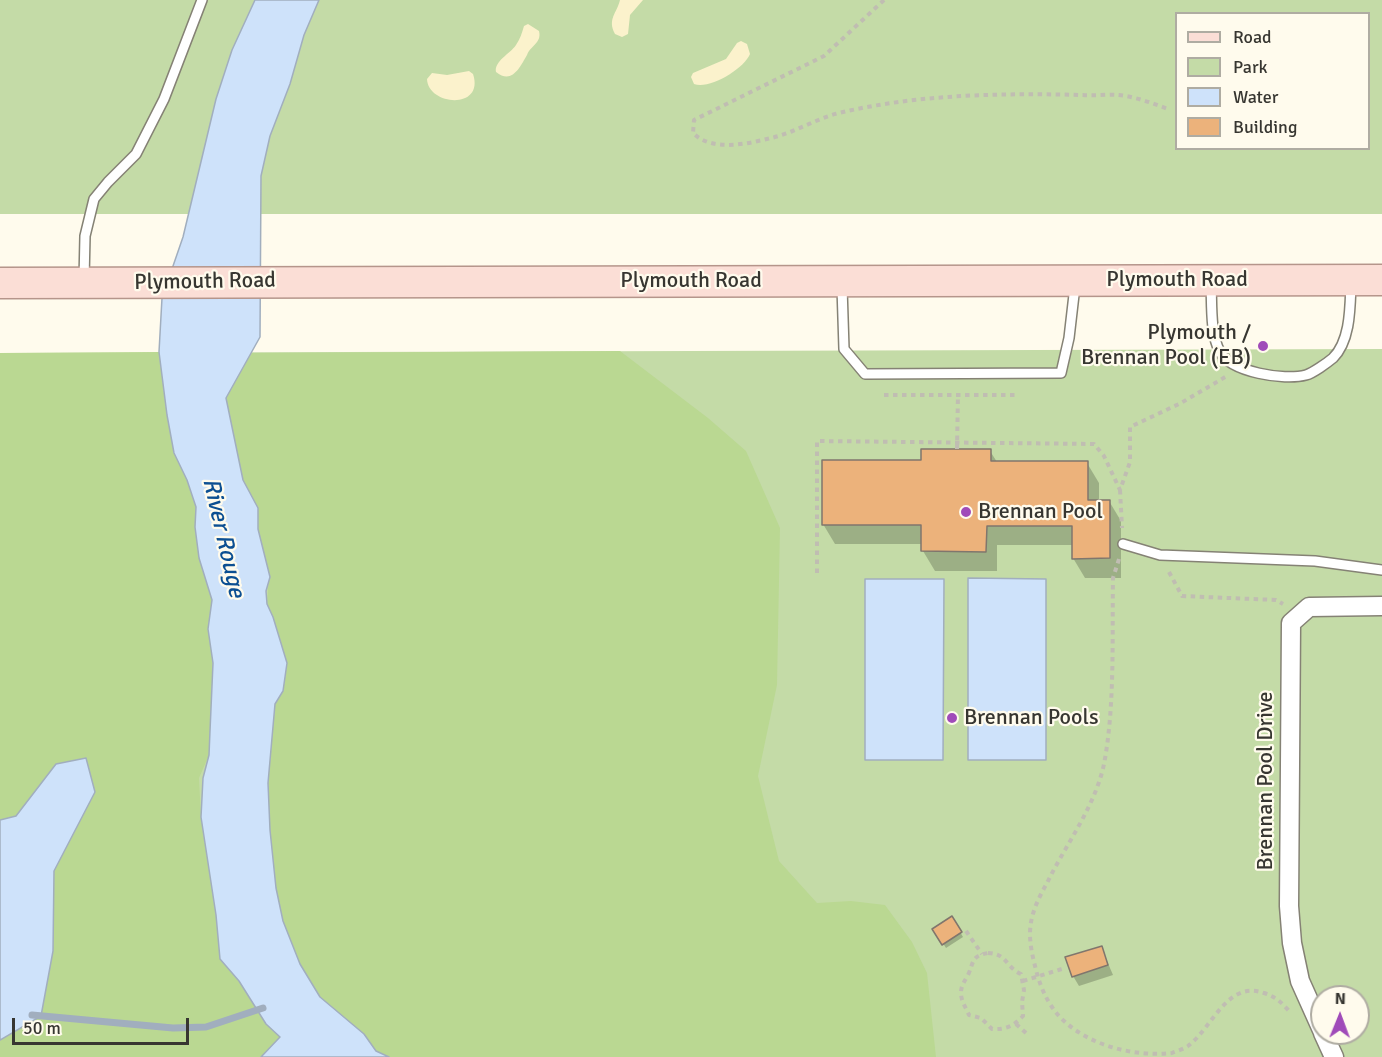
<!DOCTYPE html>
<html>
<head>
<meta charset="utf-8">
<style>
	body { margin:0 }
	#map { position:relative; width:1382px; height:1057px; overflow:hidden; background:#fffbed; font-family:Signika,sans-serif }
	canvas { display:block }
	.legend { position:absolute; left:1175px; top:12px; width:195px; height:138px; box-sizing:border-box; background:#fffbed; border:2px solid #afaca2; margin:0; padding:8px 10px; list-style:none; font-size:18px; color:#373631 }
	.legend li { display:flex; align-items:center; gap:12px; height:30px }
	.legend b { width:30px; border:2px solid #afaca2 }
	.north { position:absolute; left:1310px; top:985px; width:60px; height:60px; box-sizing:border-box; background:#fffbed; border:2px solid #afaca2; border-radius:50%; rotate:1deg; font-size:16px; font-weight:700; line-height:24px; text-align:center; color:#373631 }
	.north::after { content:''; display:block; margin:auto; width:21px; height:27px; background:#a04bb9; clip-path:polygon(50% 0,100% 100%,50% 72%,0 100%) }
	.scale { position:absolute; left:12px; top:1018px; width:177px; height:27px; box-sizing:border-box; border:3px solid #373631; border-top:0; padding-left:8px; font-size:18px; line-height:21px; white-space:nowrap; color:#373631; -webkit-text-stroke:4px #fffbed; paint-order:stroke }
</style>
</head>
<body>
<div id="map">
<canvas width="1382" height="1057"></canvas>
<ul class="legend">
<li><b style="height:8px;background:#fbded6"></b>Road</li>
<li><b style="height:16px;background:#c4dba7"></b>Park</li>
<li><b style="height:16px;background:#cee2fa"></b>Water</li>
<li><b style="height:16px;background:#ecb27b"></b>Building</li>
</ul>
<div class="north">N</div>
<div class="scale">50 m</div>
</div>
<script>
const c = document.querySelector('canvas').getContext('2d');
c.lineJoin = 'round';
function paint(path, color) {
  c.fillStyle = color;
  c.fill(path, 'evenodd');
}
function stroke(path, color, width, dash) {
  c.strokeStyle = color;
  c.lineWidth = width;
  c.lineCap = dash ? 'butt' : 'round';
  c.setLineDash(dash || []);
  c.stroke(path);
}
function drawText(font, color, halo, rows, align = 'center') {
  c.font = font + ' Signika,sans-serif';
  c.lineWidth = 4.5;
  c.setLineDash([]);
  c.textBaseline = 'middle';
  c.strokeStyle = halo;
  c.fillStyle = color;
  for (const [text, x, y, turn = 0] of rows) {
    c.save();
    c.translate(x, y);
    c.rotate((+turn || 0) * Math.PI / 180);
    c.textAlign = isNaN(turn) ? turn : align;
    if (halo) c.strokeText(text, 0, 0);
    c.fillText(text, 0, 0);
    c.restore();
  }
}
const green = new Path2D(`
	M0,0H1382V214H0ZM1176,14H1368V148H1176Z
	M1382,349V1057H0V353ZM1322,997H1358V1033H1322Z`);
const forest = new Path2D(`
	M620,351L708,418L746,451L780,528L777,685L758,776L779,861L817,903L851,901L885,905L912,942L927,973L936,1057H389L376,1051L364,1034L320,997L300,964L283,921L276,888L270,830L268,783L275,704L283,691L287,663L273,617L267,604L269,573L258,529V508L243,480L226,398L238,374L252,353Z
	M159,352L167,415L174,453L187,480L196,507L195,527L199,558L212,600L208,629L213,658L209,755L199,778L201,817L216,915L220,959L239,981L266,1024L280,1037L261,1057H0V1040L41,1016L53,951L54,871L95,792L56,764L16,816L0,820V353Z`);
const sand = new Path2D(`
	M620,0H643L630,15L628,34L622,37L615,34C607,19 617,13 620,0Z
	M528,24L539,31C542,43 531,45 527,55C520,67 512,85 496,72C494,61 510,54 516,45C520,39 522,33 524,26Z
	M741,41L747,44L750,54C744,69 709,90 694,84L691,77L693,73L726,59L737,43Z
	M469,71L473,74C485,110 428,106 427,79L432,73L447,75Z`);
const water = new Path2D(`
	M255,0H319L304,35L290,84L270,136L261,176L260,337L226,398L243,480L258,508V529L270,577L266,591L267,604L273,617L287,663L283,691L275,704L268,783L270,830L276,888L283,921L300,964L320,997L364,1034L376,1051L389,1057H261L280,1037L266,1024L239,981L220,959L216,915L201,817L203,778L209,755L210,731L213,663L208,629L212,600L199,558L195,527L196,507L187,480L174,453L167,415L159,352L162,298L183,237L216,99L232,50Z
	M968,578L1046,579V760H968Z
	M865,579H944L943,760H865Z
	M86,758L95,792L54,871L53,951L41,1016L0,1040V820L16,816L56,764Z`);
const shadow = new Path2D(`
	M990,451L997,462L1087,463L1099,483V501H1109L1121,521V578H1085L1073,558V545H997V571H935L923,551V544H835L823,524L922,462Z
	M952,918L963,937L946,948L934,929Z
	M1101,947L1113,975L1079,986L1073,976Z`);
const stream = new Path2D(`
	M32,1015L173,1028L206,1027L263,1008`);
const building = new Path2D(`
	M921,449H991V461H1088V500H1110V558L1072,559V526H987L986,552L921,551V525H822V460H921Z
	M952,916L962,932L942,945L932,929Z
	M1102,946L1108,965L1072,977L1065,957Z`);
const path = new Path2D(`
	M884,0L824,56L694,120L693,133C712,152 747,144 771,138C794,133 815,119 839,113C918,94 1002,93 1083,95C1095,96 1108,94 1119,95C1136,97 1152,103 1168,109
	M884,395H1017
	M957,449L958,394
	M1120,490L1122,528
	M1119,559L1113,578C1112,637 1115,707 1104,764C1095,807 1066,844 1047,883C1038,899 1030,915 1030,934C1030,946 1033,958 1036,970C1041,989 1049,1007 1064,1021C1091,1046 1135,1057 1172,1053C1177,1051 1184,1049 1188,1046C1213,1027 1227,980 1264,993C1276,997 1281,1002 1289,1011
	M1169,572L1182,596L1276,600L1283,604
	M817,573V441L1094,444L1104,456L1120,490L1130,462V427L1181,403L1227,376
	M966,931L982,954
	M988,953C1008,954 1005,967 1021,974L1024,990L1022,1002L1023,1016C1014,1026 1005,1030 992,1029L981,1018L969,1015C966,1008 961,1001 961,993C961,985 965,981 968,975C974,962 971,956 988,953Z
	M1023,981L1065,968
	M1016,1024L1027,1034`);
const lane = new Path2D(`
	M84,280L85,236L94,199L108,182L136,154L164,99L202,0
	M1211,283C1212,303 1210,334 1220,352C1231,372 1284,381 1306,375C1313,373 1327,363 1333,358C1351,340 1350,306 1351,283
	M842,287L844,349L865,374L1061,373L1069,338L1075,286
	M1123,544L1160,555L1315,561L1382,570`);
const street = new Path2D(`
	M1322,1030L1300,981L1292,943L1289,906L1291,623L1309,607L1382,606
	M1323,1033L1334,1057`);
const primary = new Path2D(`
	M0,283L1382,280`);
const markers = [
	[1263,346,6,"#a04bb9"],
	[966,512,6,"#a04bb9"],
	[952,718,6,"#a04bb9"]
];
const streetNames = [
	["Plymouth Road",1177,280],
	["Plymouth Road",691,281],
	["Plymouth Road",205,282,-1],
	["Brennan Pool Drive",1266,781,-90]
];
const poiNames = [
	["Plymouth /",1251,333,"right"],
	["Brennan Pool (EB)",1251,358,"right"],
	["Brennan Pool",978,512],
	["Brennan Pools",964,718]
];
const waterNames = [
	["River Rouge",223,538,77]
];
paint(green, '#c4dba7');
paint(forest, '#bad892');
paint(sand, '#fbf2cc');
paint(water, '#cee2fa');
stroke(water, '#a1aebe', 1.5);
paint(shadow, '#0003');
stroke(stream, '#a1aebe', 7);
paint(building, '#ecb27b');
stroke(building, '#80766d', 1.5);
stroke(lane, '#858275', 12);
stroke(street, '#858275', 21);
stroke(primary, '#b5958b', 33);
stroke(path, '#c0bdb2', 4, [4.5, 4.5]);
stroke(lane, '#fff', 9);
stroke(street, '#fff', 18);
stroke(primary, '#fbded6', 30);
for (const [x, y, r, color] of markers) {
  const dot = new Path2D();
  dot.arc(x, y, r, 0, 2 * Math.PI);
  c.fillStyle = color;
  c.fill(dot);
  stroke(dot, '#fffbed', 2);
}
drawText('22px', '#373631', '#fffbed', streetNames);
drawText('22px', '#373631', '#fffbed', poiNames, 'left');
drawText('italic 24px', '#0c4f92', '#fffbed', waterNames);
</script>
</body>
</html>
